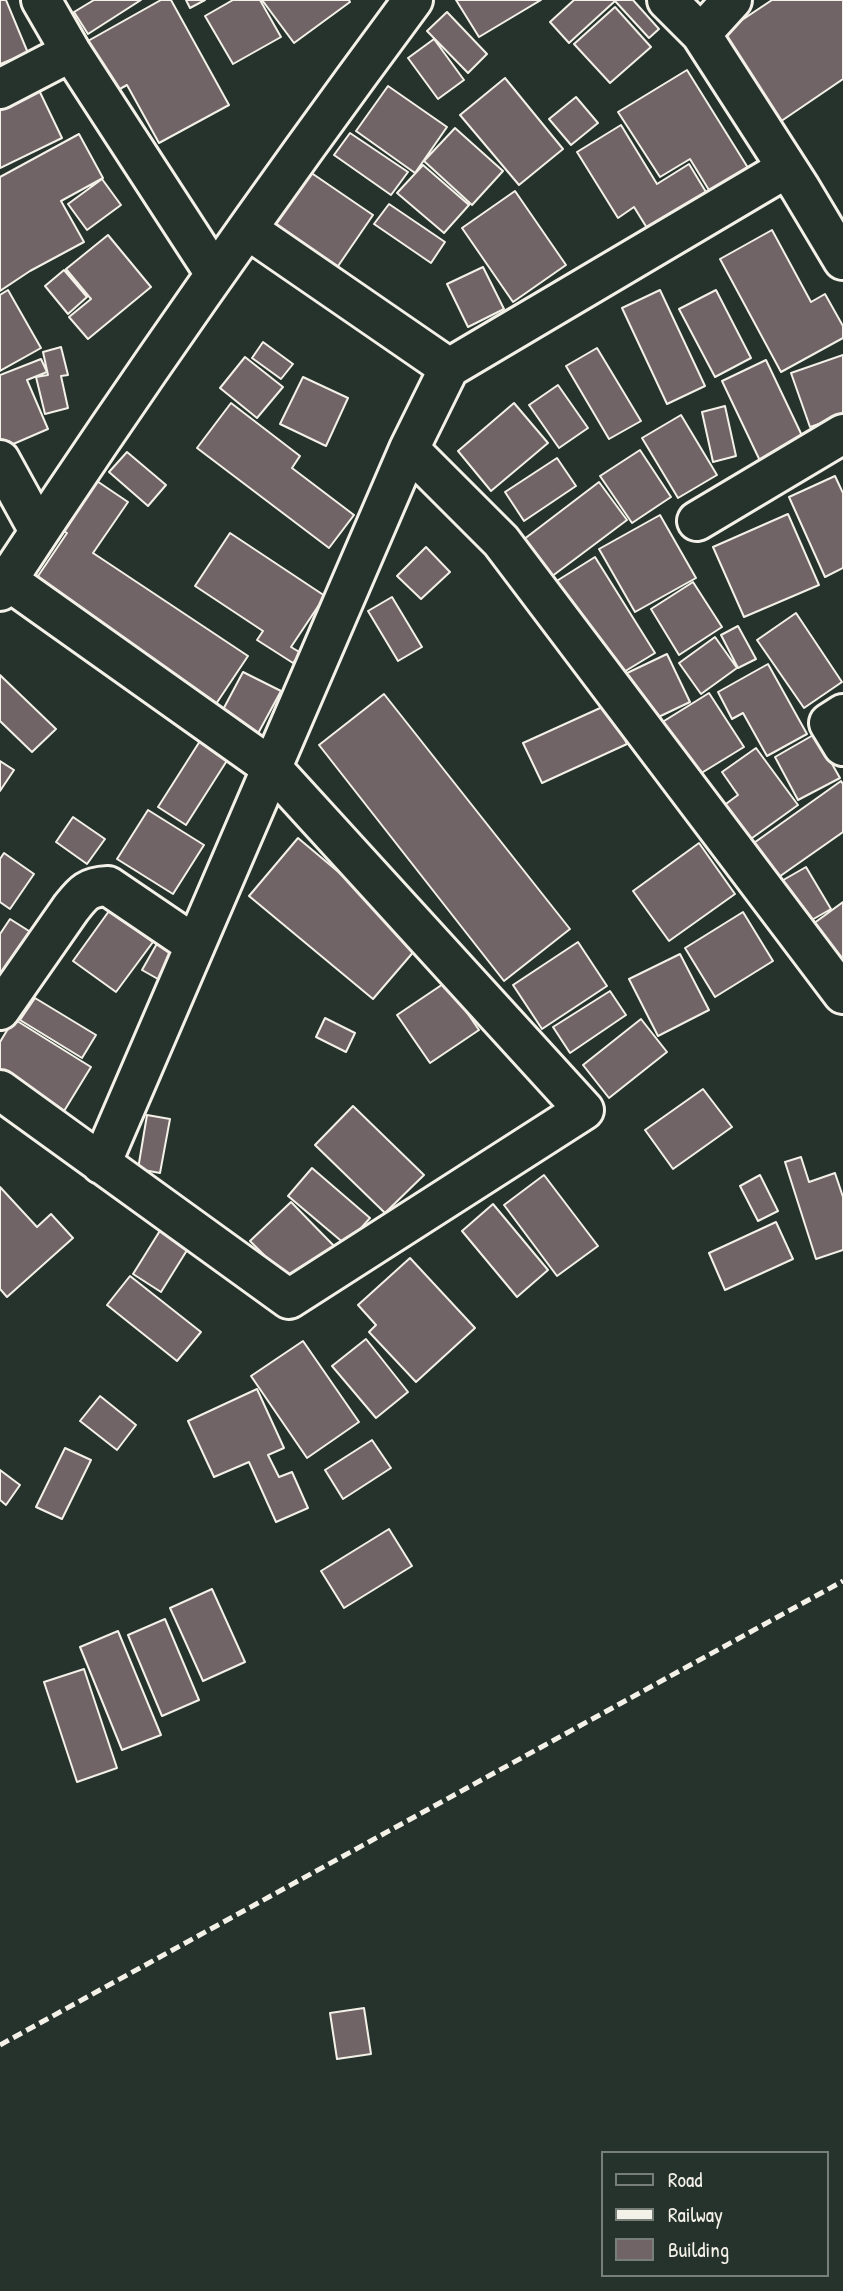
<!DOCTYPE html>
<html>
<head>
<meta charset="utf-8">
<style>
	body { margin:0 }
	#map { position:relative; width:843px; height:2291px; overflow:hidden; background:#26332d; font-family:"Patrick Hand",sans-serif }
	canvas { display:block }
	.legend { position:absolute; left:601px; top:2151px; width:228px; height:126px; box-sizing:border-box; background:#26332d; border:2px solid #787f78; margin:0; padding:9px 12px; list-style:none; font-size:21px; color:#f4f1e8 }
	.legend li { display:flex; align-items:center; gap:14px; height:35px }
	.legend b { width:35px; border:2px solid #787f78 }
</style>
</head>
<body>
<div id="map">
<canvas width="843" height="2291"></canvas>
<ul class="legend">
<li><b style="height:9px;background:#26332d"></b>Road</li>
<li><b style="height:9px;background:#f4f1e8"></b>Railway</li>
<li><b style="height:19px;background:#706466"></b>Building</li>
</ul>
</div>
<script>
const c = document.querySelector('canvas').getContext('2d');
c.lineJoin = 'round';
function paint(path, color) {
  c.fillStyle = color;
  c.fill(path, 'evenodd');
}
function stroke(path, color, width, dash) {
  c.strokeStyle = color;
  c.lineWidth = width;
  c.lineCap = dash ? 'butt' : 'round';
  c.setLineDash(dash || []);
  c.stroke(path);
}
const building = new Path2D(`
	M0,0H6L28,53L0,64Z
	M94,0H141L88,34L74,12Z
	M161,0H171L229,105L159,143L127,85L107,96L79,46Z
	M186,0H205L190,8Z
	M233,0H260L281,37L233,64L205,16Z
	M262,0H349L350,2L294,43Z
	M456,0H541L479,37Z
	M574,0H633L659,29L649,38L615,1L569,43L550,22Z
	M772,0H843V79L774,126L715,38Z
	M615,7L651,47L610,83L574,44Z
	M447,12L487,54L468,73L427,31Z
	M434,39L464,80L438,99L408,58Z
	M687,70L750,171L712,195L690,159L660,177L618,112Z
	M505,78L563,149L519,185L460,115Z
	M37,86L62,138L0,168V103Z
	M388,86L447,127L415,173L356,131Z
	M576,97L598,123L571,145L549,119Z
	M621,125L657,184L689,164L706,192L647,228L634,207L618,218L577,152Z
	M455,128L503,171L472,205L424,161Z
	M350,133L408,172L391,195L334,155Z
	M79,134L103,178L61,201L84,242L30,271L0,291V177Z
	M423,165L469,205L444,233L397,193Z
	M310,172L373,215L334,272L272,229Z
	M102,179L121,205L87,230L68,204Z
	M515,191L566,265L513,302L462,228Z
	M389,204L445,242L431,263L374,224Z
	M772,230L811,302L825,294L843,326V338L781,372L720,259Z
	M108,235L151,287L88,339L69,317L91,299L66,269Z
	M483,267L504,309L468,327L447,284Z
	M64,270L87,297L68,314L45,286Z
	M8,290L41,348L0,371V295Z
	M660,290L705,386L667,404L622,308Z
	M716,290L751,358L715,377L679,309Z
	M263,342L293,364L281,379L252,358Z
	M61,347L68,375L61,376L68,408L45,414L36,377L48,375L43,352Z
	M597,348L641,421L609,439L566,366Z
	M843,355V416L810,427L791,373Z
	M245,357L283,387L257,418L220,388Z
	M41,359L47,372L27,380L48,429L4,448L0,438V375Z
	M766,360L806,444L762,465L722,381Z
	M303,377L348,398L326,446L280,424Z
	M558,385L588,428L559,448L529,405Z
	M231,403L300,456L292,468L354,515L329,548L197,448Z
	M514,403L548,443L491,491L458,451Z
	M725,406L736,456L713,462L702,412Z
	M681,415L717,475L678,498L642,438Z
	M640,450L671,497L632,523L600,476Z
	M127,452L166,485L148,506L109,472Z
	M557,458L576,486L524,521L505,492Z
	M835,476L843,493V568L825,577L789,497Z
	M91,477L128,502L93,553L248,656L216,704L34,582L67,533L57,527Z
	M599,482L627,520L547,580L519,543Z
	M788,514L819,585L744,617L713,547Z
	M660,515L696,578L635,612L599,549Z
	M230,533L325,596L291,647L301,653L293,663L257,640L263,631L195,586Z
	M426,547L450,572L421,599L397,576Z
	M595,557L655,653L614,678L555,582Z
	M693,582L722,627L679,655L651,609Z
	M392,597L422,647L398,661L368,611Z
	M796,613L842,682L804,708L757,640Z
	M738,626L756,659L738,668L721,635Z
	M715,637L737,668L701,694L679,663Z
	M667,654L690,702L648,722L625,674Z
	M768,664L807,734L767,756L743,713L732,719L718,692Z
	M243,672L281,691L255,739L218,719Z
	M0,675L56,729L32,752L0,721Z
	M709,693L744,747L690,780L656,726Z
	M384,694L570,929L504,981L319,745Z
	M609,704L627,744L542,783L523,743Z
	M815,734L840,778L798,800L775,757Z
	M200,741L228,759L186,825L158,807Z
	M756,748L798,805L741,846L715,812L738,795L722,772Z
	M0,761L14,770L0,791Z
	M841,781L843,784V832L776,879L751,845Z
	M148,810L204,845L173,894L117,859Z
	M73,817L105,839L87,864L56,842Z
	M298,838L422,942L373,999L249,896Z
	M699,843L735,894L669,941L633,891Z
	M4,853L34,874L10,909L0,902V859Z
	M806,867L831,909L803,925L778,883Z
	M843,902V978L806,929Z
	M109,911L153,942L116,992L73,961Z
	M743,912L773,961L715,997L685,948Z
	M10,919L40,938L0,986V934Z
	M159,940L182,954L165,983L142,970Z
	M578,942L607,986L542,1029L513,985Z
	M680,954L709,1010L658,1036L629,979Z
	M446,982L479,1030L430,1063L397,1015Z
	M610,991L626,1015L570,1053L553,1027Z
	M35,998L96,1035L82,1058L20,1020Z
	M325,1018L355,1033L346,1052L316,1037Z
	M14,1019L91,1067L61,1116L0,1078V1042Z
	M641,1019L667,1052L609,1098L583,1065Z
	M703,1089L732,1127L673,1169L645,1130Z
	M353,1106L424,1175L385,1213L315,1145Z
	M147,1115L170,1119L160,1173L138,1169Z
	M801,1157L809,1182L835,1173L843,1197V1250L816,1259L785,1162Z
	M312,1168L370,1218L346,1245L288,1196Z
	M544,1175L598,1246L557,1276L504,1205Z
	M760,1175L778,1211L758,1221L740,1186Z
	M0,1187L37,1227L51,1214L73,1238L7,1297L0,1289Z
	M291,1202L337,1249L297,1288L250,1241Z
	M493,1204L548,1270L517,1297L462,1231Z
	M166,1221L194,1239L161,1292L133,1274Z
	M776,1222L793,1259L725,1290L709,1253Z
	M410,1258L475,1328L416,1382L369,1332L376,1325L358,1305Z
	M130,1276L201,1332L177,1361L107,1305Z
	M366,1339L408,1392L376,1418L332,1366Z
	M303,1341L359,1422L307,1458L251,1376Z
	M257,1389L284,1448L268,1455L279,1477L292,1472L308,1508L276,1522L249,1462L214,1477L188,1421Z
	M100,1396L136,1425L117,1450L80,1421Z
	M372,1440L391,1468L343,1499L325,1470Z
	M65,1448L91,1460L62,1519L36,1507Z
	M0,1470L20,1485L6,1505L0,1500Z
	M389,1529L412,1566L344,1608L321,1571Z
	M212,1589L245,1662L203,1681L170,1608Z
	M165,1619L199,1700L162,1716L128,1635Z
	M118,1631L161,1735L122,1750L80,1647Z
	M84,1669L117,1768L77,1782L44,1682Z
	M364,2008L371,2054L337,2059L330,2013Z`);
const minor = new Path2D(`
	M41,0L71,52L215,274
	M667,0L701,34L800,188L843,260
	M701,34L732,0
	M0,89L71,52
	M787,168L449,368L409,449L501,541L843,994
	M247,229L449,368
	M0,460L39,531
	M697,521L843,434
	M0,591C132,390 270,193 413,0
	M843,714L829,723L843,746
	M0,1010L71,908C83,893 87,887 108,886L195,945
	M0,1090L289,1299L584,1110L272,768L7,580
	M101,1164L409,449`);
const rail = new Path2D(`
	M0,2045L843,1581`);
paint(building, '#706466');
stroke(building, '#f4f1e8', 2);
stroke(minor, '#f4f1e8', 44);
stroke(minor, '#26332d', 38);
stroke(rail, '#f4f1e8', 5, [10, 5]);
</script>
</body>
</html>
